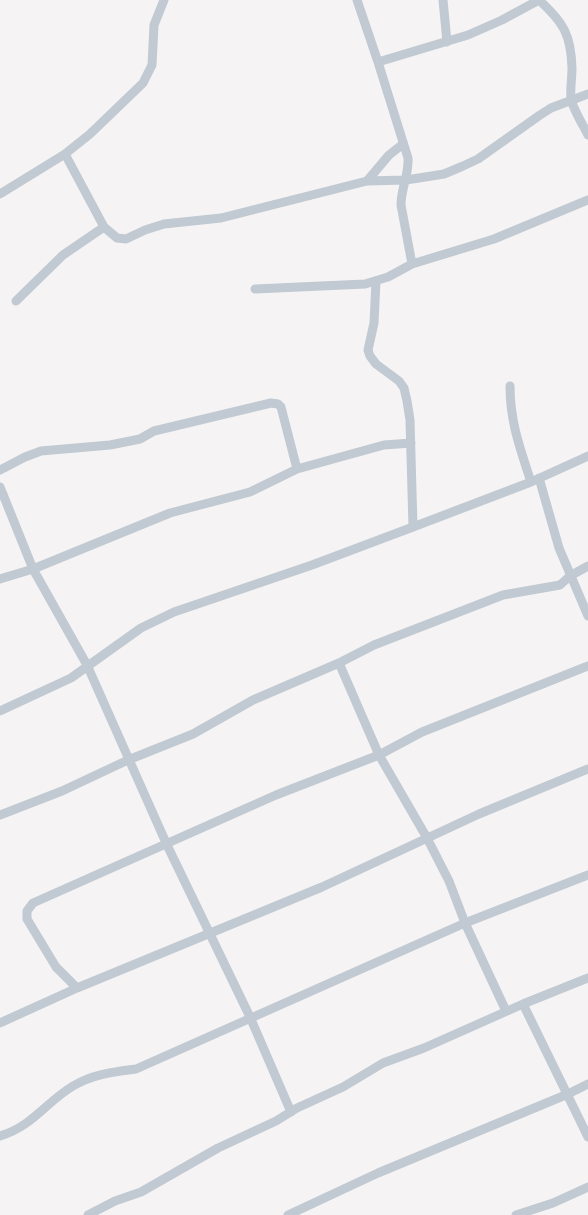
<!DOCTYPE html>
<html>
<head>
<meta charset="utf-8">
<style>
	body { margin:0 }
	canvas { display:block; background:#f5f3f3 }
</style>
</head>
<body>
<canvas width="588" height="1215"></canvas>
<script>
const c = document.querySelector('canvas').getContext('2d');
c.lineJoin = 'round';
function stroke(path, color, width, dash) {
  c.strokeStyle = color;
  c.lineWidth = width;
  c.lineCap = dash ? 'butt' : 'round';
  c.setLineDash(dash || []);
  c.stroke(path);
}
const minor = new Path2D(`
	M357,0L378,62L408,158C409,176 401,187 401,205L412,264
	M443,0L447,42
	M539,0C563,22 571,34 572,68C572,78 570,89 571,99C573,109 583,125 588,135
	M378,62L468,35L502,20L539,0
	M65,154L104,227
	M367,181L389,155L403,144
	M0,194L65,154L90,134L143,83L152,65L154,25L164,0
	M376,281L374,323L368,350L370,356L376,364L399,381L404,388L407,401L410,420L413,527
	M255,289L365,284L388,277L412,264L494,239L588,200
	M16,301L63,255L104,227L117,238L126,239L145,230L164,224L221,218L367,181L406,180L444,174L463,166L478,159L540,115L551,108L588,94
	M510,386C510,422 520,448 531,482
	M0,470L25,457L41,451L110,445L140,439L154,431L271,403L278,404L281,407L297,469
	M539,478L559,548L588,616
	M0,487L33,569L87,665L167,845L250,1017L291,1112
	M0,579L33,569L170,513L250,492L297,469L384,445L411,443
	M339,663L379,755L427,838L449,881L465,923L506,1011
	M0,711L71,678L141,628L174,612L312,565L413,527L531,482L588,456
	M0,815L62,791L128,760L193,734L253,700L339,663L374,645L503,595L560,585L570,576L588,566
	M77,988L56,967L27,919V911L33,903L276,795L379,755L422,732L588,666
	M523,1004L588,1137
	M0,1023L77,988L322,887L479,814L588,769
	M0,1136C33,1126 46,1102 73,1086C93,1074 113,1072 136,1069L465,923L588,875
	M88,1215L115,1201L141,1192L218,1148L276,1121L297,1108L343,1087L383,1063L424,1048L523,1004L588,978
	M288,1215L378,1173L568,1094L588,1084
	M516,1215L553,1203L588,1187`);
stroke(minor, '#c1cad2', 9);
</script>
</body>
</html>
